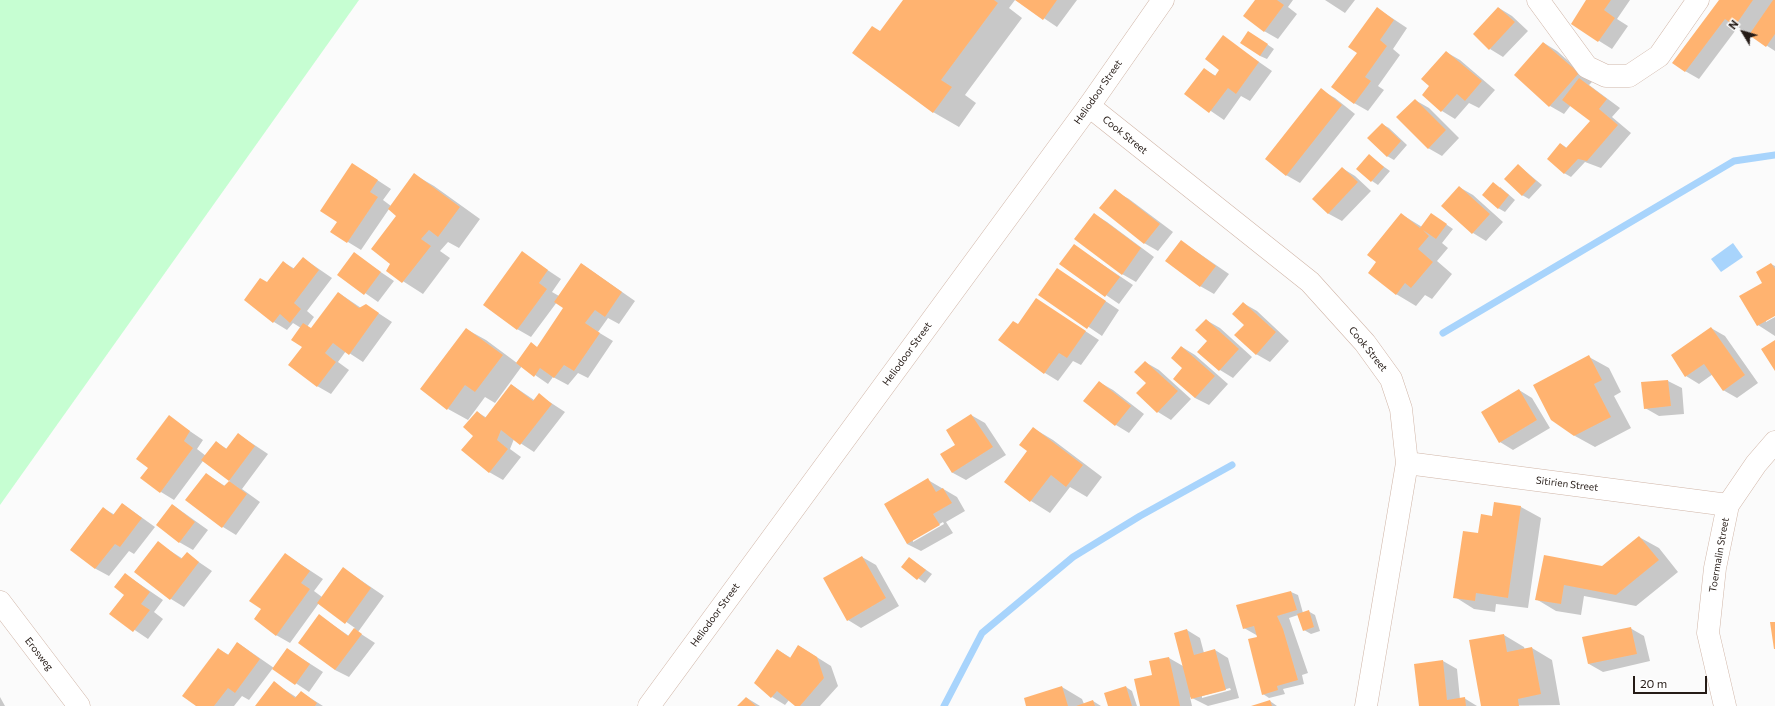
<!DOCTYPE html>
<html>
<head>
<meta charset="utf-8">
<style>
	body { margin:0 }
	#map { position:relative; width:1775px; height:706px; overflow:hidden; background:#fbfbfb; font-family:Commissioner,sans-serif }
	canvas { display:block }
	.north { position:absolute; left:1723px; top:12px; width:40px; height:40px; -webkit-text-stroke:3px #fff; paint-order:stroke; rotate:308deg; font-size:11px; font-weight:700; line-height:16px; text-align:center; color:#251b16 }
	.north::after { content:''; display:block; margin:auto; width:14px; height:18px; background:#251b16; clip-path:polygon(50% 0,100% 100%,50% 72%,0 100%) }
	.scale { position:absolute; left:1633px; top:676px; width:74px; height:18px; box-sizing:border-box; border:2px solid #251b16; border-top:0; padding-left:5px; font-size:12px; line-height:14px; white-space:nowrap; color:#251b16; -webkit-text-stroke:3px #fff; paint-order:stroke }
</style>
</head>
<body>
<div id="map">
<canvas width="1775" height="706"></canvas>
<div class="north">N</div>
<div class="scale">20 m</div>
</div>
<script>
const c = document.querySelector('canvas').getContext('2d');
c.lineJoin = 'round';
function paint(path, color) {
  c.fillStyle = color;
  c.fill(path, 'evenodd');
}
function stroke(path, color, width, dash) {
  c.strokeStyle = color;
  c.lineWidth = width;
  c.lineCap = dash ? 'butt' : 'round';
  c.setLineDash(dash || []);
  c.stroke(path);
}
function drawText(font, color, halo, rows, align = 'center') {
  c.font = font + ' Commissioner,sans-serif';
  c.lineWidth = 3;
  c.setLineDash([]);
  c.textBaseline = 'middle';
  c.strokeStyle = halo;
  c.fillStyle = color;
  for (const [text, x, y, turn = 0] of rows) {
    c.save();
    c.translate(x, y);
    c.rotate((+turn || 0) * Math.PI / 180);
    c.textAlign = isNaN(turn) ? turn : align;
    if (halo) c.strokeText(text, 0, 0);
    c.fillText(text, 0, 0);
    c.restore();
  }
}
const green = new Path2D(`
	M0,0H359L0,505Z`);
const water = new Path2D(`
	M1733,243L1743,257L1721,272L1711,259Z`);
const shadow = new Path2D(`
	M904,0H1015L1009,8L1022,18L965,95L976,103L959,127L933,112L881,32Z
	M1017,0H1077L1057,27Z
	M1256,0H1293L1288,7L1297,14L1278,39L1264,31Z
	M1325,0H1355L1345,13Z
	M1588,0H1630L1617,19L1628,26L1612,49L1572,24Z
	M1721,0H1775V51L1738,27L1699,79L1685,71Z
	M1377,8L1407,28L1393,49L1400,55L1378,86L1384,90L1368,111L1354,103L1358,53Z
	M1499,8L1512,16L1528,31L1503,57L1490,49Z
	M1255,36L1274,49L1267,59L1260,56Z
	M1223,37L1272,71L1250,101L1241,96L1224,120L1186,94L1204,69L1216,76L1221,70Z
	M1544,43L1557,51L1592,82L1589,85L1620,108L1612,117L1631,133L1601,168L1585,162L1571,177L1564,173L1561,144L1567,148L1591,121L1571,105L1564,114L1550,106Z
	M1446,52L1460,60L1495,90L1479,108L1469,103L1455,119L1442,111L1431,86Z
	M1321,90L1335,98L1355,114L1300,183L1286,175Z
	M1415,100L1429,108L1459,138L1442,156L1428,148Z
	M1382,124L1389,128L1407,145L1394,160L1387,156Z
	M1369,156L1390,171L1378,185L1372,181Z
	M1518,165L1542,185L1529,199L1522,195Z
	M1342,168L1355,176L1371,191L1342,221L1329,214L1313,199Z
	M365,172L391,189L383,200L391,206L415,175L434,186L480,219L459,248L448,242L440,251L450,258L423,294L387,271L392,264L397,215L389,209L361,250L348,242L338,222Z
	M1459,187L1473,195L1503,222L1486,241L1473,233Z
	M1500,187L1515,200L1505,212L1498,208Z
	M1115,191L1129,199L1173,232L1158,251L1144,243Z
	M1094,214L1107,222L1154,257L1136,282L1122,274Z
	M1401,214L1422,227L1431,214L1453,229L1442,243L1448,248L1437,261L1452,274L1432,299L1425,295L1416,306L1396,294L1378,262Z
	M1181,241L1229,274L1214,294L1200,286Z
	M1075,246L1133,285L1119,304L1061,264Z
	M522,253L561,279L552,292L559,296L582,264L635,301L619,324L608,318L598,332L613,341L588,378L578,373L568,385L553,377L548,384L522,366L495,403L485,397L468,420L448,409L466,329L486,340L517,363L531,343L538,348L565,308L557,302L531,337L517,329Z
	M354,254L394,281L378,302L339,275Z
	M303,258L332,278L307,311L314,317L307,327L311,329L339,293L361,308L366,305L392,322L363,362L346,351L338,362L349,370L331,394L317,386L303,347L301,328L293,323L287,330L274,322L245,300L267,283L283,262L295,269Z
	M1771,264L1775,266V314L1766,320V322L1775,317V336L1758,325L1763,283Z
	M1057,269L1119,310L1102,336L1040,294Z
	M1036,299L1099,340L1081,365L1073,361L1058,381L1045,373L1019,325Z
	M1243,303L1257,311L1289,341L1270,362L1256,354L1245,325Z
	M1206,320L1220,328L1252,357L1233,378L1220,370L1199,352L1208,341Z
	M1711,328L1725,336L1758,383L1737,398L1723,390L1713,374L1699,384L1686,376Z
	M1182,347L1195,355L1228,384L1209,405L1195,398L1184,368Z
	M1589,357L1609,368L1621,392L1614,396L1631,428L1595,447L1575,436Z
	M1145,362L1159,370L1191,399L1171,420L1158,412L1137,393L1147,383Z
	M1668,381L1682,388L1684,414L1659,416L1645,408Z
	M1099,382L1113,390L1144,414L1129,433L1116,425L1084,401Z
	M512,385L534,400L539,395L565,412L534,452L514,439L510,449L521,457L503,480L489,472L475,436L477,412L487,418Z
	M1519,390L1532,398L1550,428L1513,450L1500,442Z
	M971,415L985,423L1006,455L966,480L953,473L942,455L957,445Z
	M169,417L203,440L197,449L206,456L216,442L227,449L238,434L268,454L242,489L260,502L236,535L223,527L206,474L225,486L230,481L203,461L174,500L161,492L149,468Z
	M1033,428L1053,440L1102,477L1087,497L1070,487L1050,513L1031,501L1005,482L1029,451Z
	M928,480L957,497L965,511L946,522L953,533L921,551L907,544ZM943,522L944,524L913,542V540Z
	M1495,503L1521,507L1541,518L1528,608L1496,604L1495,612L1474,609L1455,597L1479,534L1493,517Z
	M123,504L155,527L134,554L129,551L109,576L96,569L71,549L103,508L115,515Z
	M173,505L208,530L193,550L179,542Z
	M1639,537L1659,548L1678,572L1636,606L1584,596L1581,615L1556,611L1536,599L1545,556L1603,567Z
	M158,543L183,559L187,554L212,571L184,607L171,599L135,571Z
	M285,554L323,579L314,591L322,597L343,568L384,596L358,632L375,643L349,677L335,670L320,616L349,636L355,628L319,603L290,643L276,635L262,609Z
	M862,557L876,565L899,606L861,628L848,620Z
	M909,558L932,574L925,583L902,567Z
	M125,574L163,600L154,612L163,619L148,639L111,614L125,594Z
	M1291,592L1298,595L1303,613L1308,611L1315,615L1320,631L1311,634L1304,630L1298,615L1289,618L1308,673L1302,675L1304,684L1283,689L1285,694L1269,698L1263,694L1258,636L1244,628Z
	M1630,628L1644,636L1650,661L1603,672L1589,664L1584,638Z
	M1187,630L1200,638L1204,653L1215,650L1228,658L1239,698L1208,706L1190,697L1192,706H1142L1154,676L1169,658L1183,666ZM1230,688L1231,690L1202,698V696Z
	M1504,635L1524,647L1525,650L1532,648L1552,660L1560,705L1482,706Z
	M238,643L274,668L287,649L323,672L309,692L273,668L249,700L242,696L234,706H197L218,649L229,655Z
	M799,646L831,666L838,686L820,706H796L789,700L785,705L772,697L778,650L791,658Z
	M1443,661L1457,669L1460,699L1464,698L1477,706H1420Z
	M274,683L296,697L301,692L323,706H256Z
	M1062,687L1082,699L1084,704L1093,701L1101,706H1027Z
	M1126,687L1132,691L1137,706H1109Z
	M0,697L5,706H0Z
	M747,698L760,706H739Z
	M1270,701L1277,706H1254Z`);
const stream = new Path2D(`
	M1443,333L1734,161L1775,155
	M944,706L982,633L1073,557L1140,516L1232,465`);
const building = new Path2D(`
	M903,0H994L998,3L941,80L952,87L933,113L852,53L872,26L880,31Z
	M1015,0H1057L1043,20Z
	M1255,0H1277L1284,5L1264,32L1243,16Z
	M1586,0H1611L1604,10L1615,18L1598,42L1571,24Z
	M1719,0H1753L1735,26L1725,19L1685,72L1672,63Z
	M1773,0H1775V34L1766,47L1749,35Z
	M1377,7L1394,20L1380,40L1387,46L1365,77L1371,81L1354,104L1331,87L1357,53L1348,47Z
	M1498,7L1515,22L1489,50L1473,34Z
	M1248,31L1268,44L1260,56L1240,43Z
	M1223,35L1259,62L1236,94L1228,88L1209,113L1184,94L1204,68L1215,76L1219,70L1205,59Z
	M1543,42L1579,73L1549,107L1514,75Z
	M1446,51L1482,81L1465,101L1457,94L1441,112L1422,95L1429,86L1421,79Z
	M1579,78L1607,99L1599,109L1618,125L1587,161L1578,159L1564,174L1547,159L1560,143L1566,148L1590,121L1562,100Z
	M1321,88L1342,105L1286,176L1265,159Z
	M1415,99L1446,130L1428,149L1396,117Z
	M1382,123L1401,141L1387,157L1367,138Z
	M1369,154L1384,167L1371,182L1356,169Z
	M352,163L378,180L370,192L378,197L347,243L330,232L337,222L320,211Z
	M1518,164L1536,181L1522,196L1504,179Z
	M1342,167L1358,182L1328,214L1312,199Z
	M414,173L460,207L438,237L429,230L421,239L431,246L402,283L386,271L390,264L371,249L396,216L388,209Z
	M1493,182L1509,195L1498,209L1482,195Z
	M1459,186L1490,214L1472,234L1441,206Z
	M1115,189L1160,224L1144,244L1099,208Z
	M1094,213L1141,248L1122,275L1074,239Z
	M1401,213L1420,228L1431,213L1447,224L1436,239L1423,230L1429,236L1418,249L1433,262L1411,288L1405,283L1396,295L1368,273L1376,262L1367,255Z
	M1181,240L1216,266L1200,287L1165,261Z
	M1074,244L1120,277L1105,297L1059,264Z
	M522,251L548,270L539,283L547,289L517,330L483,305Z
	M354,252L381,272L364,295L337,275Z
	M303,257L319,270L294,303L301,309L290,323L280,314L273,323L244,300L260,278L267,282L283,261L293,269Z
	M581,263L622,292L605,317L595,310L585,323L600,333L574,371L564,365L554,378L540,368L534,377L516,363L531,342L537,347L563,308L554,302Z
	M1771,263L1775,269V316L1757,326L1739,296L1762,283L1756,272Z
	M1057,268L1106,301L1087,329L1038,295Z
	M338,292L359,308L366,304L379,313L349,355L333,343L325,353L336,362L317,387L288,365L302,347L291,340L303,323L311,328Z
	M1036,298L1086,331L1067,358L1059,353L1044,374L998,340L1013,321L1018,324Z
	M1243,302L1276,332L1256,355L1234,335L1244,325L1232,314Z
	M1206,319L1239,349L1219,371L1197,352L1207,341L1195,330Z
	M1711,327L1745,375L1723,391L1704,364L1685,377L1671,355Z
	M466,328L503,355L475,392L465,385L447,410L420,389Z
	M1775,340V371L1761,349Z
	M1181,346L1215,376L1195,398L1173,379L1182,368L1171,358Z
	M1589,355L1602,380L1594,384L1611,417L1574,436L1551,420L1533,385Z
	M1145,361L1178,391L1157,413L1136,393L1146,383L1134,372Z
	M1668,380L1671,406L1644,409L1641,382Z
	M1099,381L1131,406L1115,426L1083,401Z
	M511,384L533,401L539,393L552,404L520,445L501,430L497,440L508,449L489,473L461,450L473,436L463,427L477,411L485,418Z
	M1519,389L1537,420L1499,443L1481,412Z
	M971,414L993,447L952,473L940,454L955,445L946,430Z
	M169,415L190,431L184,441L193,448L160,493L140,478L148,468L136,459Z
	M1033,427L1083,465L1066,487L1051,475L1030,502L1004,482L1027,451L1019,445Z
	M238,433L255,446L229,481L201,460L216,441L226,449Z
	M206,473L224,486L229,481L247,494L222,528L185,500Z
	M928,478L936,492L943,488L952,503L933,514L940,525L907,544L884,504Z
	M1494,502L1521,506L1508,598L1476,593L1475,601L1453,598L1463,531L1478,533L1481,514L1492,516Z
	M122,503L142,518L120,547L115,544L95,569L70,550L103,507L113,515Z
	M172,504L195,522L179,543L156,525Z
	M1639,536L1659,560L1616,595L1564,585L1561,604L1535,600L1544,555L1602,566Z
	M158,541L181,559L187,552L199,562L170,600L134,572Z
	M285,553L310,571L301,583L310,589L276,636L254,619L261,609L249,601Z
	M862,556L886,598L847,621L823,578Z
	M909,557L926,570L917,580L901,567Z
	M343,567L371,588L345,624L317,603Z
	M125,573L150,592L141,604L150,610L133,632L109,614L124,595L114,587Z
	M1291,591L1297,610L1277,616L1283,629L1298,680L1277,686L1278,690L1262,695L1248,639L1257,637L1254,626L1243,629L1236,605Z
	M1309,610L1314,627L1303,631L1297,614Z
	M319,614L348,636L354,628L362,634L335,670L298,643Z
	M1770,622H1775V649H1774Z
	M1631,627L1637,654L1588,664L1582,637Z
	M1187,629L1194,655L1215,649L1226,690L1191,699L1174,633Z
	M1504,634L1507,652L1532,647L1541,694L1518,699L1519,706H1481L1469,640Z
	M237,642L260,659L235,693L228,688L214,706H196L182,696L218,648L228,655Z
	M798,645L817,657L824,678L800,706H795L777,691L771,698L754,683L777,649L790,658Z
	M287,648L310,664L295,685L272,669Z
	M1169,657L1180,706H1140L1134,679L1152,675L1149,661Z
	M1443,660L1447,700L1465,697L1466,706H1419L1414,664Z
	M274,681L295,698L301,691L317,703L315,706H255Z
	M1062,686L1068,706H1026L1024,698Z
	M1126,686L1132,706H1108L1104,693Z
	M746,697L756,706H737Z
	M1093,700L1095,706H1076Z
	M1270,700L1272,706H1251Z`);
const minor = new Path2D(`
	M1538,0L1587,67L1606,76H1629L1659,56L1698,0
	M1089,106L1310,282L1365,343L1391,379L1401,409L1407,463L1366,706
	M1407,463L1728,505
	M1725,706L1708,633L1715,568L1728,505L1756,464L1775,442`);
const tertiary = new Path2D(`
	M0,602L79,706
	M649,706L1089,106L1163,0`);
const streetNames = [
	["Heliodoor Street",1098,92,-55],
	["Cook Street",1125,135,39],
	["Cook Street",1368,349,51],
	["Heliodoor Street",907,354,-54],
	["Sitirien Street",1567,484,7],
	["Toermalin Street",1719,555,-80],
	["Heliodoor Street",715,615,-54],
	["Erosweg",39,654,52]
];
paint(green, '#c6fed2');
paint(water, '#a8d4fc');
paint(shadow, '#0003');
stroke(stream, '#a8d4fc', 7);
paint(building, '#ffb370');
stroke(minor, '#d0b5a7', 23);
stroke(tertiary, '#d0b5a7', 23);
stroke(minor, '#fff', 22);
stroke(tertiary, '#fff', 22);
drawText('10px', '#251b16', '#fff', streetNames);
</script>
</body>
</html>
